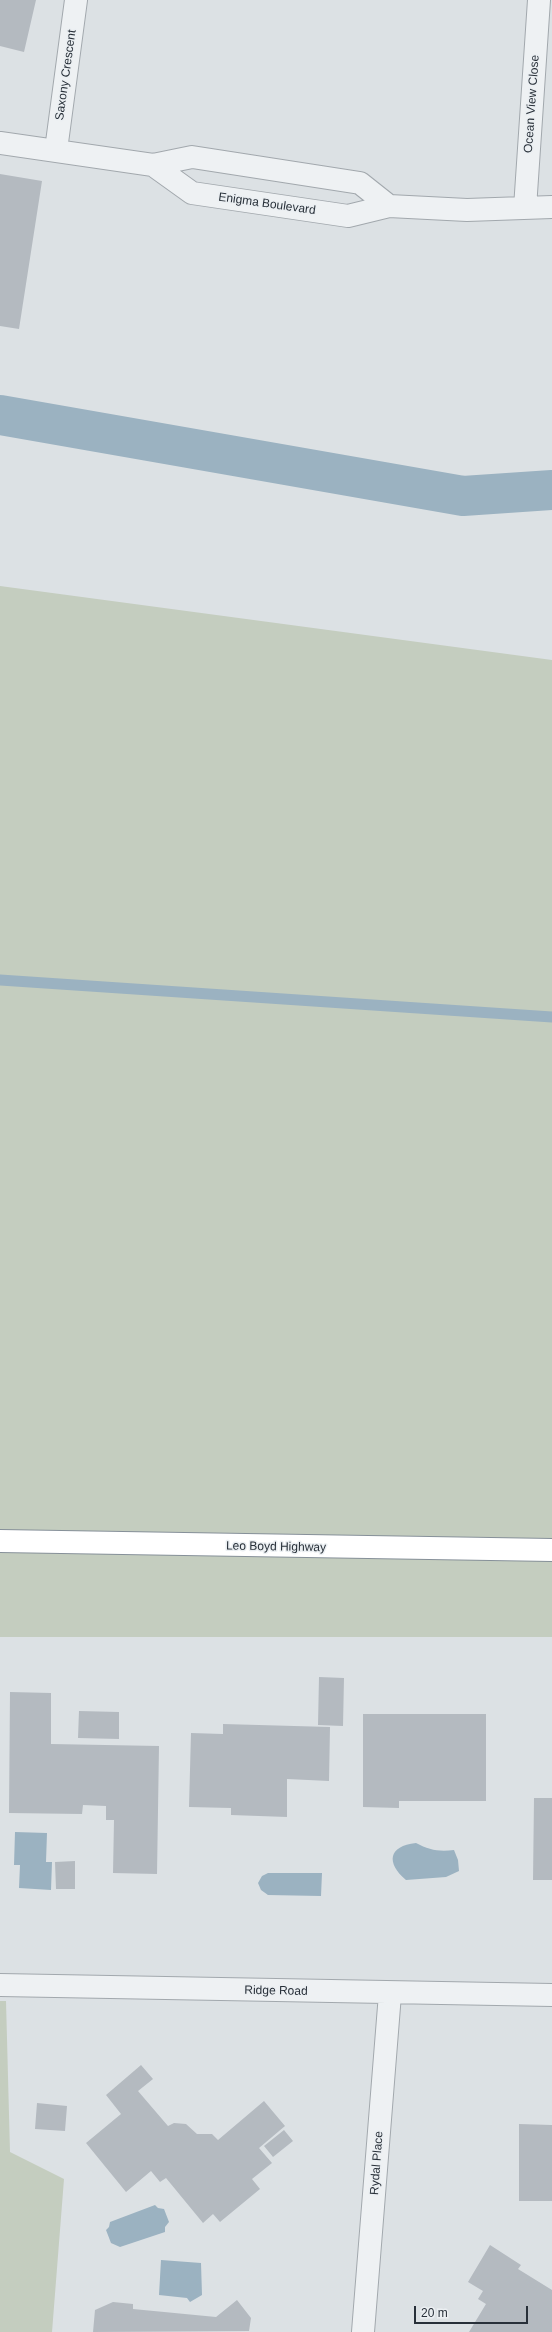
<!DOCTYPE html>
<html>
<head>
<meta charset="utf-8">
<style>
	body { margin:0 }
	#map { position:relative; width:552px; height:2332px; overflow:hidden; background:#dce1e4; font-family:Arial,sans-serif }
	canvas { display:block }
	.scale { position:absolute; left:414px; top:2306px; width:114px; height:18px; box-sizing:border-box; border:2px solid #283039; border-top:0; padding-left:5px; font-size:12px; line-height:14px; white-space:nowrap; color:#283039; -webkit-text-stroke:3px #ebeff2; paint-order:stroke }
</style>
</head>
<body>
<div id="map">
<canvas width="552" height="2332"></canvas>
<div class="scale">20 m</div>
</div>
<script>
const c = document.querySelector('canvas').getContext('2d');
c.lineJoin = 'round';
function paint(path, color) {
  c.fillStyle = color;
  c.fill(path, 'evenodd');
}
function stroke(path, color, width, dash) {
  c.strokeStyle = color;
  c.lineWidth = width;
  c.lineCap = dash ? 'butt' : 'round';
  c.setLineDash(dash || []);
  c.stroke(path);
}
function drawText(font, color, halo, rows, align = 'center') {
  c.font = font + ' Arial,sans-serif';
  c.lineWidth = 3;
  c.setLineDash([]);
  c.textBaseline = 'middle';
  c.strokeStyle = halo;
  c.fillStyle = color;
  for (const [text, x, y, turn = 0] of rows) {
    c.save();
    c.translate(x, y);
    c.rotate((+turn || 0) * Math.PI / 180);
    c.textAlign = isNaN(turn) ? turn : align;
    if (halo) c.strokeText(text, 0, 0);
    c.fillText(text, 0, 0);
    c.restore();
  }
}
const green = new Path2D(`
	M0,586L552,660V1637H0Z
	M0,2001H6L10,2152L64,2179L52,2332H0Z`);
const water = new Path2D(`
	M15,1832L47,1833L46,1862H52L51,1890L19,1888L20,1865H14Z
	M416,1843C429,1850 439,1852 454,1850L458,1860L459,1871L446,1877L406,1880C386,1863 388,1846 416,1843Z
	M268,1873H322L321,1896L268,1895L261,1890L258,1883L262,1876Z
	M155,2205L158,2208L164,2209L169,2222L165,2227V2232L120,2247L111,2243L106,2230L109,2227L110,2222Z
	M161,2260L201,2263L202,2295L190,2302L187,2298L159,2295Z`);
const stream = new Path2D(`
	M0,980L552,1017`);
const canal = new Path2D(`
	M0,415L463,496L552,490`);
const building = new Path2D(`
	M0,0H36L24,52L0,46Z
	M0,174L42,181L19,329L0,326Z
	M319,1677L344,1678L343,1726L318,1725Z
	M10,1692L51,1693V1744L159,1746L157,1874L113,1873L114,1820H106V1806L83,1805L82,1814L9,1813Z
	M79,1711L119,1712V1739L78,1738Z
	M363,1714H486V1801H399V1808L363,1807Z
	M223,1724L330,1727L329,1781L287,1779V1817L231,1815V1808L189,1807L191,1733L223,1734Z
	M534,1798H552V1880H533Z
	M75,1861V1889H56L55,1862Z
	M141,2065L153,2079L138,2091L168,2126L174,2123L186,2124L197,2134H212L218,2140L264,2101L285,2126L259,2148L272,2163L252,2179L260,2189L220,2222L213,2214L203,2223L166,2178L160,2182L151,2171L126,2192L86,2143L121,2114L106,2095Z
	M37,2103L67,2106L65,2131L35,2129Z
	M519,2124L552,2125V2201H519Z
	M284,2130L293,2141L273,2157L264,2146Z
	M490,2245L521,2265L518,2269L552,2290V2332H469L486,2304L478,2299L483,2291L468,2282Z
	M237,2300L251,2318L249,2331L93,2332L95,2310L113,2302L133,2304V2309L216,2317Z`);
const minor = new Path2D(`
	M0,143L153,165L192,157L360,183L389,206
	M56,150L76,0
	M153,165L192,193L348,216L389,206L467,210L552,207
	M525,208L539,0
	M0,1985L552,1995
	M363,2332L390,1994`);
const trunk = new Path2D(`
	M0,1541L552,1550`);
const streetNames = [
	["Saxony Crescent",66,75,-82],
	["Ocean View Close",532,104,-86],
	["Enigma Boulevard",267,204,8],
	["Leo Boyd Highway",276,1547,1],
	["Ridge Road",276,1991,1],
	["Rydal Place",377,2163,-86]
];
paint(green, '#c4cdbf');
paint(water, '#9bb2c1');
stroke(stream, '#9bb2c1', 11);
stroke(canal, '#9bb2c1', 40);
paint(building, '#b4bac0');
stroke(minor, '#a2a8ad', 24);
stroke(trunk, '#869099', 24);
stroke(minor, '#eef1f3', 22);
stroke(trunk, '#fff', 22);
drawText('12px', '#283039', '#ebeff2', streetNames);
</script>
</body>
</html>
